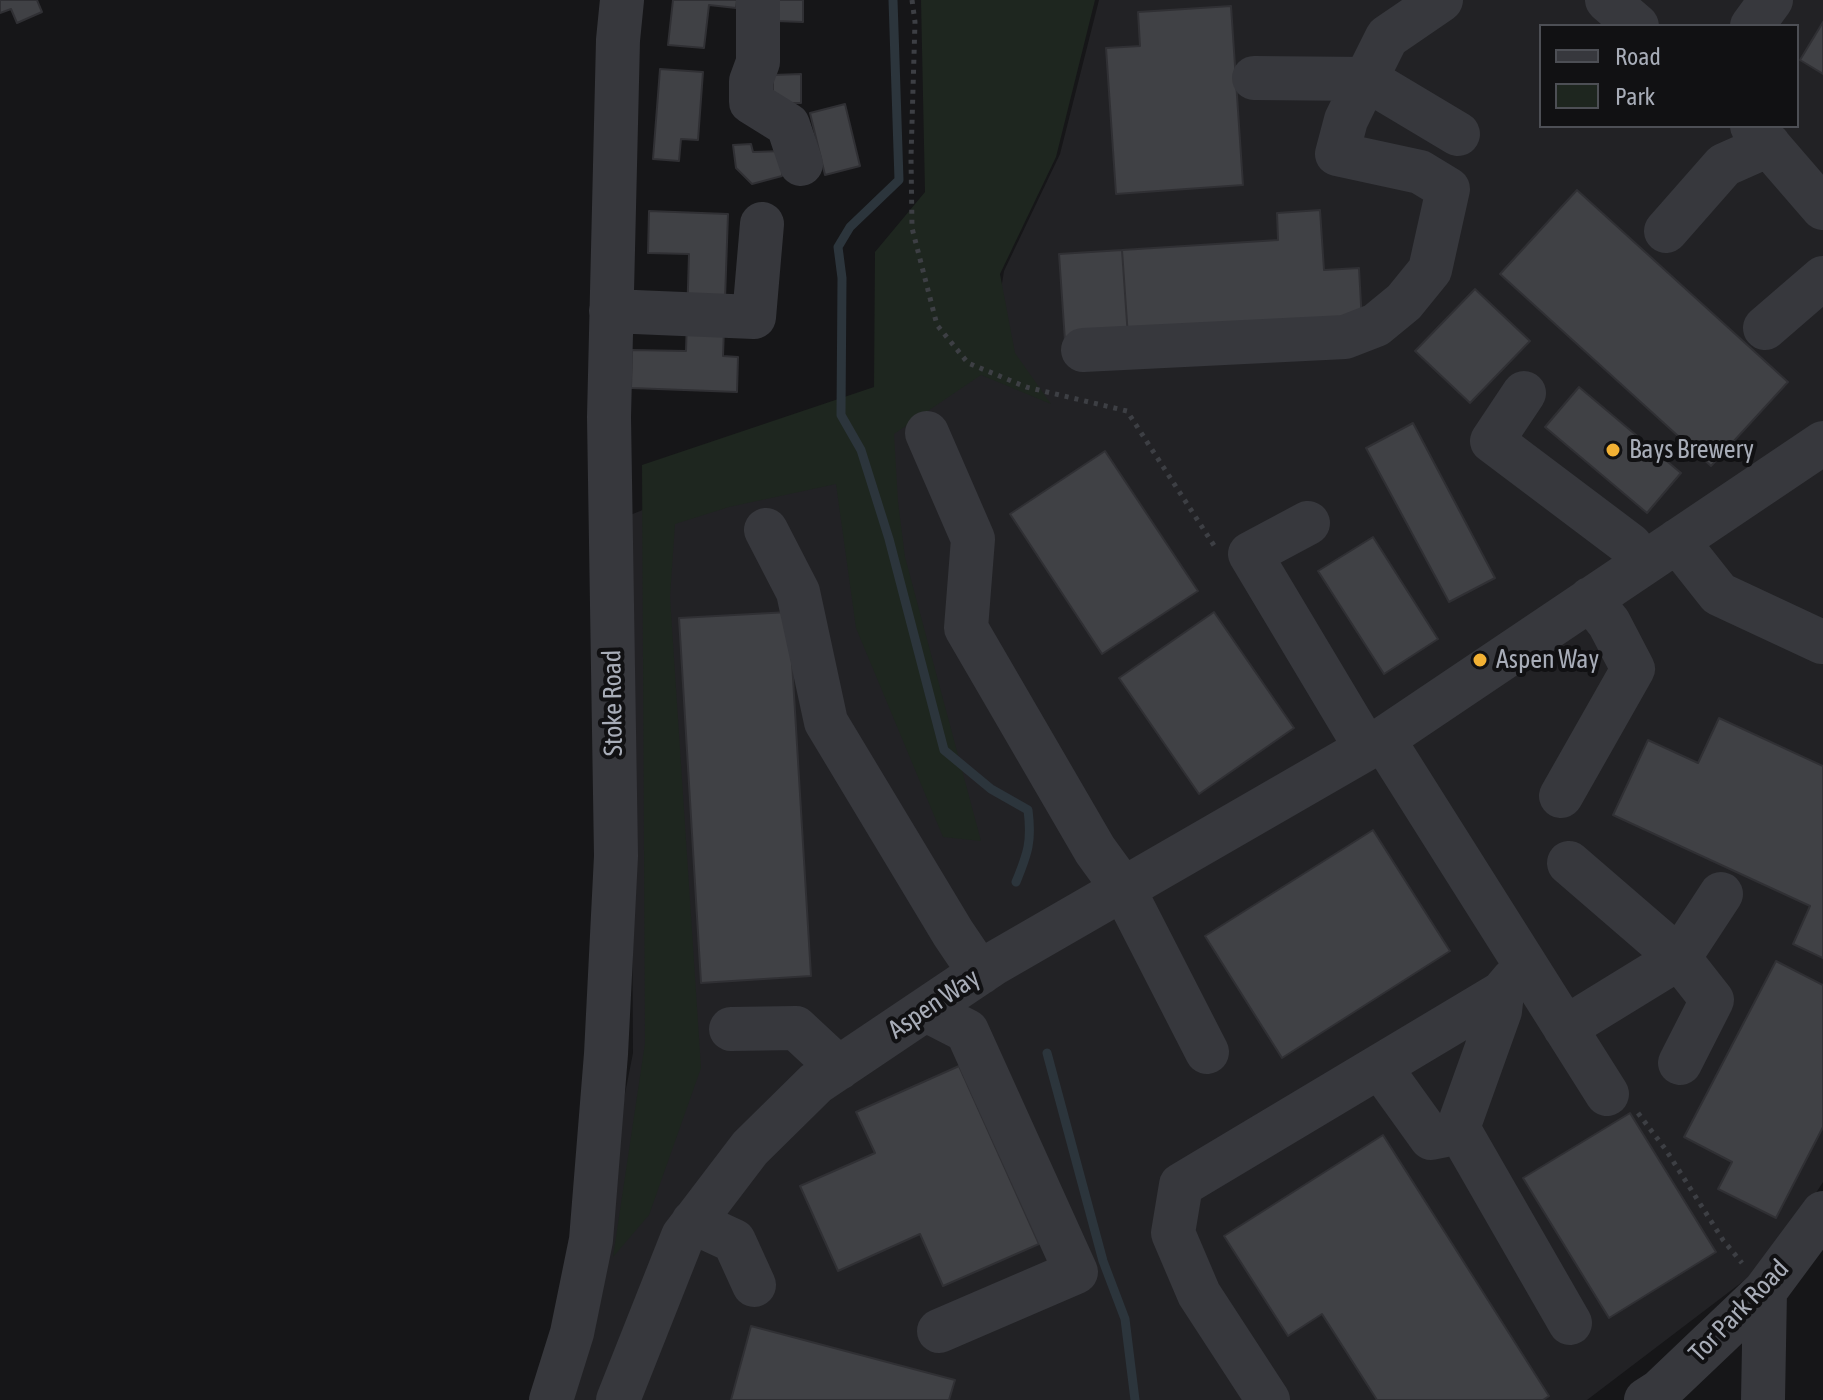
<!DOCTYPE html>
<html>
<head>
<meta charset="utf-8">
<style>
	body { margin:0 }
	#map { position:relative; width:1823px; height:1400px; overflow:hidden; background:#161618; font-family:"Asap Condensed",sans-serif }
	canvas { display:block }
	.legend { position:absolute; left:1539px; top:24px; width:260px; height:104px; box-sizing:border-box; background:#111113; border:2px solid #4d4f55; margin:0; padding:10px 14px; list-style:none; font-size:24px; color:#a8adb8 }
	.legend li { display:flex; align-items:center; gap:16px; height:40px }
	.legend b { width:40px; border:2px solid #4d4f55 }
</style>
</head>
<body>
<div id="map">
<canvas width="1823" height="1400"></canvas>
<ul class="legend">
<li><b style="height:10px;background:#37383d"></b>Road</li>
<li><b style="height:22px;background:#1e261f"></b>Park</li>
</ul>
</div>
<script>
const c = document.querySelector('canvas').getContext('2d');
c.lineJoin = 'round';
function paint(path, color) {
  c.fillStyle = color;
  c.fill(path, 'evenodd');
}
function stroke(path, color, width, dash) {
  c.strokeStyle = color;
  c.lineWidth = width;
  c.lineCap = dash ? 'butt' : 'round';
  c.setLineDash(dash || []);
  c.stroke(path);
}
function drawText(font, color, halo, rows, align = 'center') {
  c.font = font + ' "Asap Condensed",sans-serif';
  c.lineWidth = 8;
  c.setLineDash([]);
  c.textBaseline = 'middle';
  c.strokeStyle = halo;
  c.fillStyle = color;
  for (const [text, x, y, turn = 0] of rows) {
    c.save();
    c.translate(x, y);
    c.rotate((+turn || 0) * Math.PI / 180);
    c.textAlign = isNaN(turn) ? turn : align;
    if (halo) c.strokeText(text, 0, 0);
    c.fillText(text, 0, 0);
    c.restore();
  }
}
const built = new Path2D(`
	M1099,0H1823V1182L1775,1257L1587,1400H556L597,1235L633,1053L630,515L924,400L994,333L1004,271L1060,154ZM1541,26H1797V126H1541Z`);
const green = new Path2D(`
	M921,0H1095L1056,157L1000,274L1015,353L1051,404L981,375L894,434L898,502L905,557L981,841L943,837L856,628L836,484L729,507L675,524L670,597L701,1068L649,1215L613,1257L645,1043L642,465L874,387L875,252L925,192Z`);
const stream = new Path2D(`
	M893,0L899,180L850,227L838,247L842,278L841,415L861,450L889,539L944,750L991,789L1028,810C1032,841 1028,853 1016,882
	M1047,1053L1103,1261L1125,1319L1135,1400`);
const building = new Path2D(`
	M0,0H37L42,12L17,23L11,9L0,13Z
	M673,0H737L736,8L709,5L704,48L668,45Z
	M777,0H803V22L776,21Z
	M1231,6L1243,185L1116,194L1106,48L1140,46L1138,12Z
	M1823,22V74L1800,60Z
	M660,69L703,72L698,140L681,139L679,161L653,159Z
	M801,74V103H773V75Z
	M845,104L860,166L825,175L810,113Z
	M751,144L753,152L783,151L782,176L752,184L736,168L733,145Z
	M1577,190L1788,382L1711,466L1500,274Z
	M1320,210L1324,270L1359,268L1362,323L1128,337L1122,250L1278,240L1277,213Z
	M649,211L728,214L723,356L738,357L737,392L631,388L632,350L686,351L689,254L648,253Z
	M1122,250L1128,337L1065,341L1059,254Z
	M1475,289L1530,341L1470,403L1415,351Z
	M1579,387L1681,473L1647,513L1545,427Z
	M1413,423L1495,578L1449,602L1366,448Z
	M1105,451L1198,591L1102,654L1010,514Z
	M1373,537L1438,639L1384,674L1318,571Z
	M789,612L811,976L701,983L679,618Z
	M1214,612L1294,728L1199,794L1119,678Z
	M1719,718L1823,766V958L1793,944L1810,906L1613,815L1648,740L1698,763Z
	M1373,830L1450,951L1282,1058L1205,936Z
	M1776,961L1823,985V1127L1776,1218L1718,1189L1732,1162L1684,1137Z
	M959,1066L1039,1244L943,1286L920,1234L838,1271L800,1186L875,1153L856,1112Z
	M1630,1113L1716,1252L1609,1318L1523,1178Z
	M1383,1135L1549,1396L1543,1400H1377L1322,1314L1288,1336L1224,1236Z
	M751,1326L955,1380L949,1400H731Z`);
const path = new Path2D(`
	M912,0L915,22L911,157L912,228L937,325L968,363L1026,387L1127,411L1215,547
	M1638,1113L1666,1150L1723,1240L1742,1263`);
const minor = new Path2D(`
	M758,0V62L751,81V102L788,125L801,164
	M1607,0L1637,26
	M1752,26L1771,0
	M1254,78L1366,79L1387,37L1441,0
	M1752,126L1823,208
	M1666,231L1724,165L1769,145
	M611,311L754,317L762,224
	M1765,328L1823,278
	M1083,350L1345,337L1376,325L1404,302L1430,270L1448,189L1420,172L1337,154L1346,120L1366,79L1458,134
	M1524,393L1492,441L1630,545L1644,563
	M927,433L973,539L966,628L1095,850L1124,890L1207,1052
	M1308,523L1250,554L1366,748
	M766,530L798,592L826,722L953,933L980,973
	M1677,541L1719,594L1822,642
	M1383,739L1607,1094
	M1561,796L1633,669L1609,623L1590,599
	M1569,863L1679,958L1712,1000L1680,1063
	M1502,993L1500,1011L1458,1128L1570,1323
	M926,1010L967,1031L1076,1272L939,1331
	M1565,1028L1679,958L1721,894
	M731,1029L796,1028L839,1068
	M1380,1067L1431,1138L1461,1132
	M693,1222L734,1241L754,1285
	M551,1400L572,1333L591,1240L606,1054L616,856L609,417L618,40L622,0
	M618,1400L683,1236L750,1148L816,1083L993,964L1383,739L1823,443
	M1268,1400L1199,1294L1173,1233L1181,1185L1502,993L1513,980L1528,969
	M1646,1400L1660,1391L1765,1291L1823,1213
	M1763,1400L1765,1291`);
const markers = [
	[1613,450,8,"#f2b134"],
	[1480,660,8,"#f2b134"]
];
const poiNames = [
	["Bays Brewery",1629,450],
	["Aspen Way",1496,660]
];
const streetNames = [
	["Stoke Road",613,703,-91],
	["Aspen Way",934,1004,-34],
	["Tor Park Road",1739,1311,-46]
];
paint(built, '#222225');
paint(green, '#1e261f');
stroke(stream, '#2c353c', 9);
paint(building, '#404145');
stroke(building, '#303034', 2);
stroke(path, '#3d3f44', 5, [4, 6]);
stroke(minor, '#37383d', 44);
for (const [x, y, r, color] of markers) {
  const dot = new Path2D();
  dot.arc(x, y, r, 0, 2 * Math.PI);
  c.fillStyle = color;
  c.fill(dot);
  stroke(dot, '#111113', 3);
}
drawText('26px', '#a8adb8', '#111113', poiNames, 'left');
drawText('26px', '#a8adb8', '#111113', streetNames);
</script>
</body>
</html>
